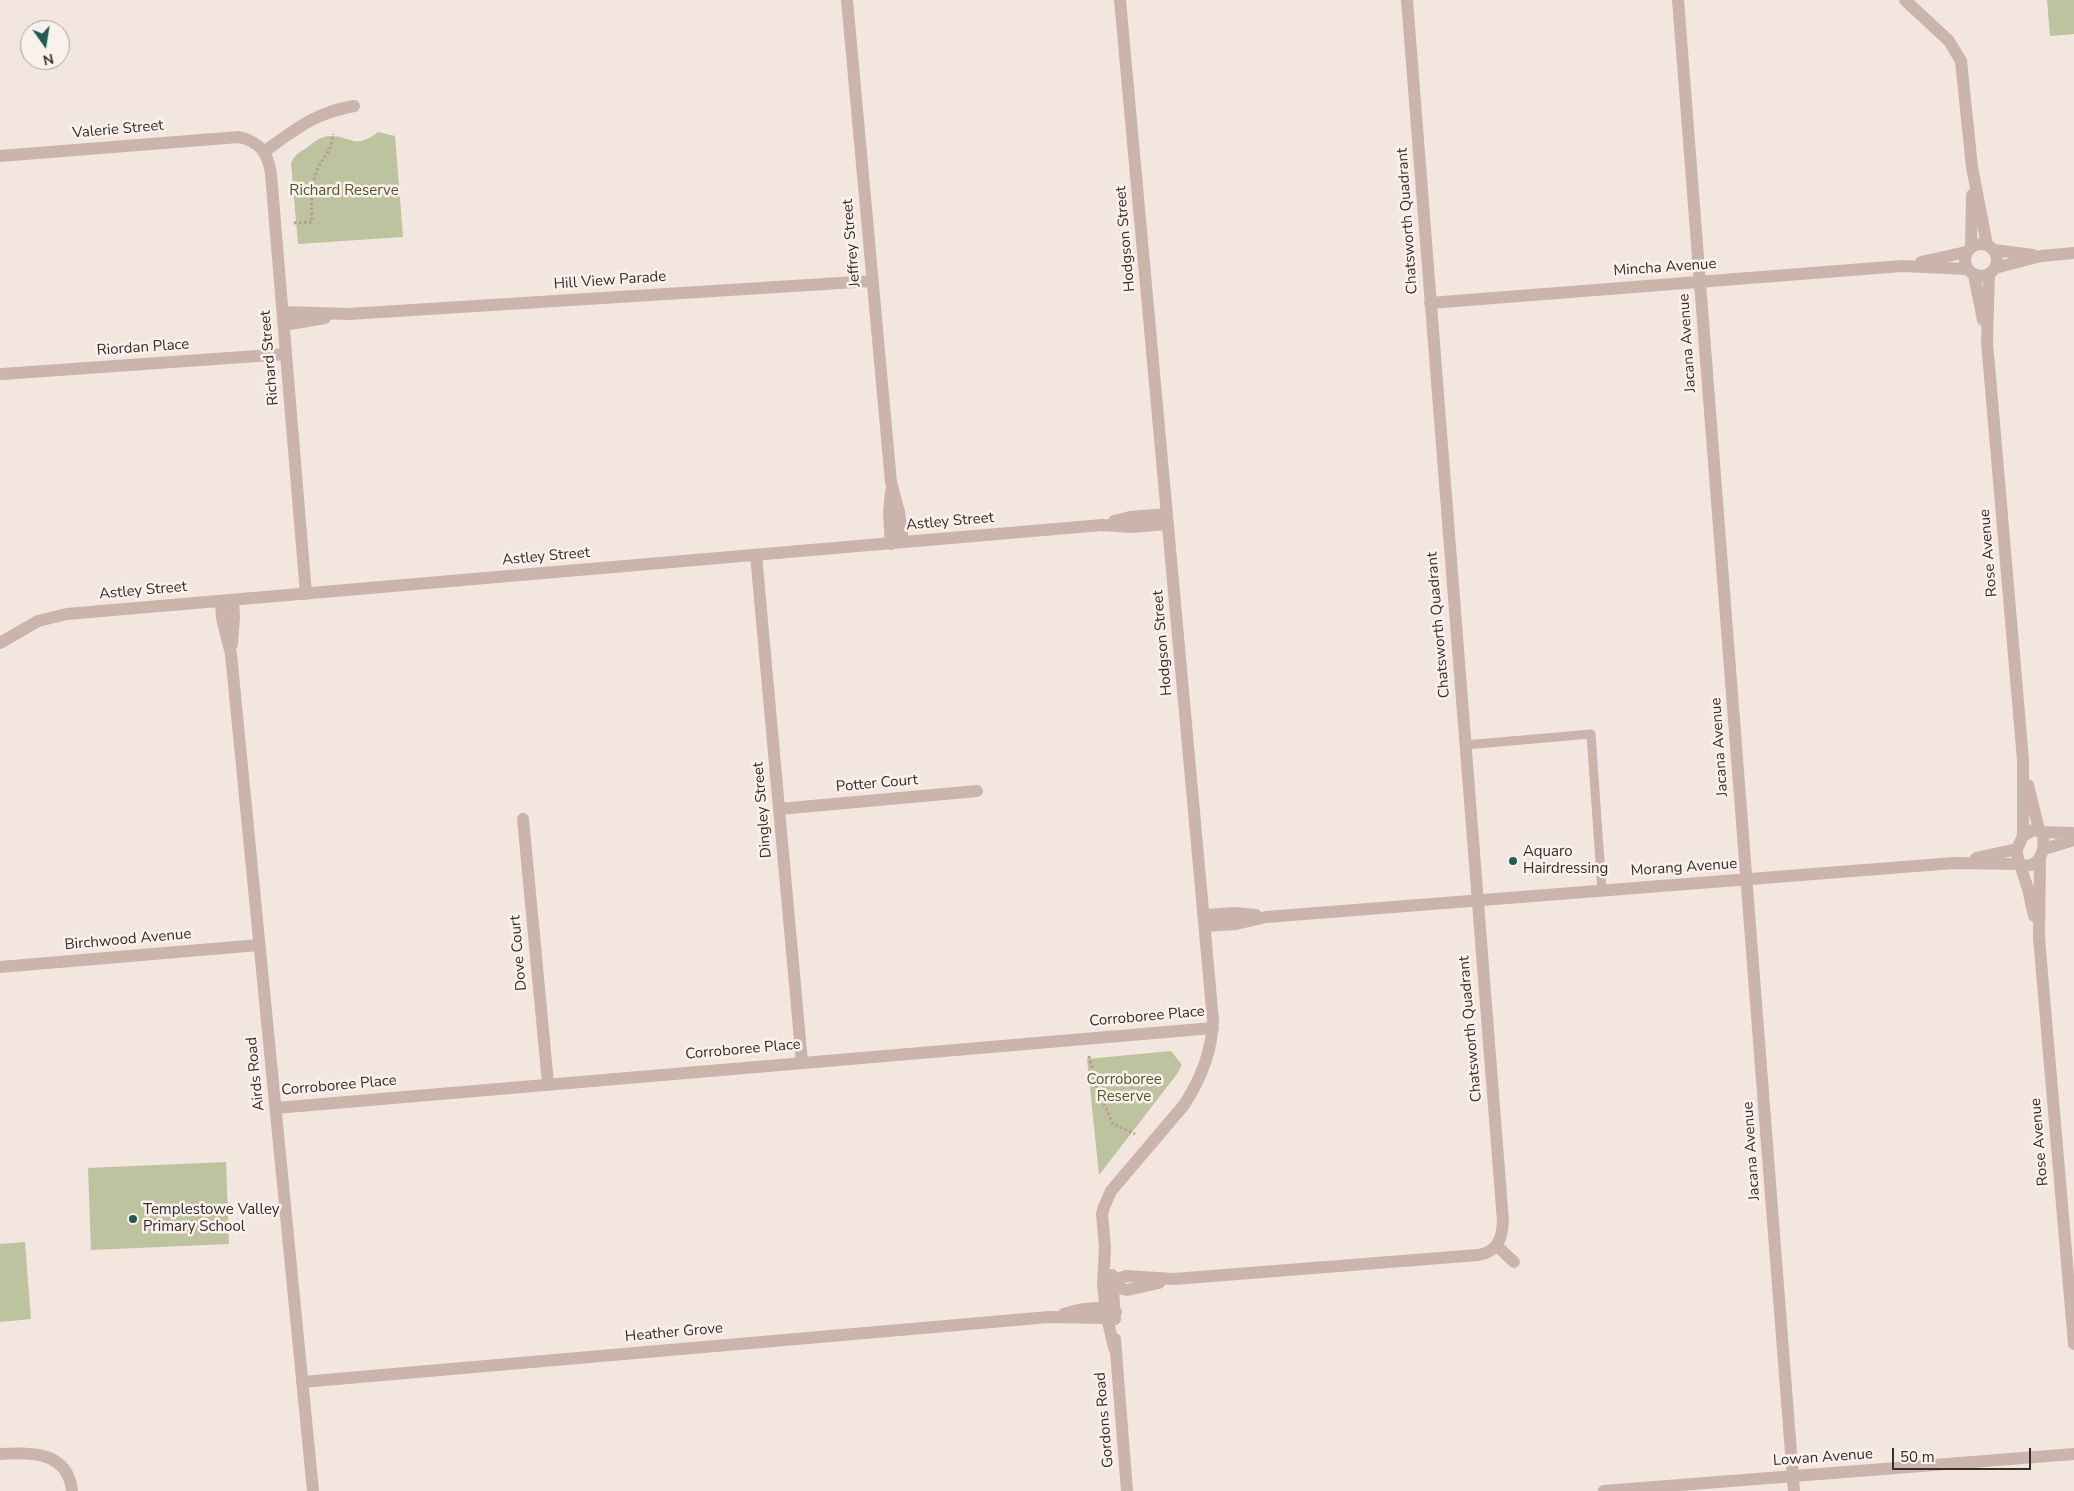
<!DOCTYPE html>
<html>
<head>
<meta charset="utf-8">
<style>
	body { margin:0 }
	#map { position:relative; width:2074px; height:1491px; overflow:hidden; background:#f3e6df; font-family:"Nunito Sans",sans-serif }
	canvas { display:block }
	.north { position:absolute; left:20px; top:20px; width:50px; height:50px; box-sizing:border-box; background:#faf1ec; border:1px solid #ada29e; border-radius:50%; rotate:167deg; font-size:14px; font-weight:700; line-height:20px; text-align:center; color:#392c2a }
	.north::after { content:''; display:block; margin:auto; width:18px; height:22px; background:#205a53; clip-path:polygon(50% 0,100% 100%,50% 72%,0 100%) }
	.scale { position:absolute; left:1892px; top:1448px; width:139px; height:22px; box-sizing:border-box; border:2px solid #392c2a; border-top:0; padding-left:6px; font-size:15px; line-height:18px; white-space:nowrap; color:#392c2a; -webkit-text-stroke:4px #faf1ec; paint-order:stroke }
</style>
</head>
<body>
<div id="map">
<canvas width="2074" height="1491"></canvas>
<div class="north">N</div>
<div class="scale">50 m</div>
</div>
<script>
const c = document.querySelector('canvas').getContext('2d');
c.lineJoin = 'round';
function paint(path, color) {
  c.fillStyle = color;
  c.fill(path, 'evenodd');
}
function stroke(path, color, width, dash) {
  c.strokeStyle = color;
  c.lineWidth = width;
  c.lineCap = dash ? 'butt' : 'round';
  c.setLineDash(dash || []);
  c.stroke(path);
}
function drawText(font, color, halo, rows, align = 'center') {
  c.font = font + ' "Nunito Sans",sans-serif';
  c.lineWidth = 5;
  c.setLineDash([]);
  c.textBaseline = 'middle';
  c.strokeStyle = halo;
  c.fillStyle = color;
  for (const [text, x, y, turn = 0] of rows) {
    c.save();
    c.translate(x, y);
    c.rotate((+turn || 0) * Math.PI / 180);
    c.textAlign = isNaN(turn) ? turn : align;
    if (halo) c.strokeText(text, 0, 0);
    c.fillText(text, 0, 0);
    c.restore();
  }
}
const green = new Path2D(`
	M2047,0H2074V34L2050,36Z
	M378,132L395,136L403,237L298,244L291,163C295,154 300,152 308,147C314,142 320,137 329,136C351,135 354,151 378,132Z
	M1171,1051L1182,1065L1177,1074L1099,1175L1087,1059Z
	M226,1162L229,1244L91,1250L88,1168Z
	M25,1242L31,1319L0,1322V1244Z`);
const path = new Path2D(`
	M294,223L312,222C311,206 311,185 317,170C323,156 332,152 333,134
	M1089,1056L1097,1088L1113,1124L1135,1134`);
const lane = new Path2D(`
	M1465,745L1591,734L1602,890`);
const street = new Path2D(`
	M847,0L891,482L899,512L903,542
	M1678,0L1794,1491
	M1905,0L1949,41L1961,61L1972,167L1987,245
	M265,151C296,129 314,113 354,106
	M0,156L239,137C260,142 268,153 271,174L306,594
	M1965 260a16 16 0 1 1 32 0a16 16 0 1 1-32 0Z
	M1971,247L1972,195
	M1994,250L2033,255
	M1921,262L1966,252
	M1995,268L2041,256L2074,253
	M1989,274L1987,342L2023,760V836
	M1974,275L1983,320
	M1430,303L1902,266L1967,269
	M283,312L349,314L872,281
	M284,325L325,318
	M2,374L286,354
	M891,492L889,513L891,544
	M1114,521L1130,517L1167,514
	M756,555L802,1062
	M221,601L222,618L231,654L313,1491
	M0,643L38,621L67,614L1102,525L1131,527L1168,524
	M232,644L234,617L233,600
	M2028,785L2039,830
	M779,809L977,791
	M523,819L548,1083
	M2042,832L2074,833
	M2044,849L2074,840
	M1976,858L2017,849
	M2040,859L2039,938L2074,1344
	M2021,865C2042,869 2046,847 2042,832L2033,830L2023,836L2017,849V855L2028,889L2034,916
	M1205,915L1235,913L1256,915
	M1205,926L1236,924L1266,917L1954,863L2019,864
	M0,967L259,945
	M276,1108L1213,1028
	M1497,1246L1514,1262
	M1112,1275L1115,1319
	M1103,1284L1126,1276L1174,1279L1478,1255C1497,1252 1502,1240 1503,1221L1407,0
	M1106,1285L1127,1290L1159,1283
	M1064,1314C1079,1309 1098,1305 1113,1311
	M1115,1339L1127,1491
	M1114,1348L1106,1313L1103,1284L1105,1248L1102,1214L1104,1207L1111,1191L1184,1105C1201,1079 1212,1052 1213,1020L1120,0
	M302,1382L1049,1317L1103,1318L1116,1312
	M0,1454C30,1452 68,1451 72,1491
	M1604,1491L2074,1454`);
const markers = [
	[1513,861,5,"#205a53"],
	[133,1219,5,"#205a53"]
];
const streetNames = [
	["Valerie Street",118,130,-5],
	["Chatsworth Quadrant",1408,221,-94],
	["Hodgson Street",1126,239,-95],
	["Jeffrey Street",852,243,-95],
	["Mincha Avenue",1665,268,-4],
	["Hill View Parade",610,281,-4],
	["Jacana Avenue",1688,343,-94],
	["Riordan Place",143,348,-4],
	["Richard Street",270,358,-95],
	["Astley Street",950,522,-5],
	["Rose Avenue",1989,553,-95],
	["Astley Street",546,557,-5],
	["Astley Street",143,591,-5],
	["Chatsworth Quadrant",1439,625,-95],
	["Hodgson Street",1163,643,-95],
	["Jacana Avenue",1720,747,-94],
	["Potter Court",877,784,-5],
	["Dingley Street",763,810,-95],
	["Morang Avenue",1684,868,-4],
	["Birchwood Avenue",128,940,-5],
	["Dove Court",519,953,-95],
	["Corroboree Place",1147,1017,-5],
	["Chatsworth Quadrant",1471,1029,-95],
	["Corroboree Place",743,1050,-5],
	["Airds Road",256,1074,-96],
	["Corroboree Place",339,1086,-5],
	["Rose Avenue",2040,1142,-95],
	["Jacana Avenue",1752,1151,-94],
	["Heather Grove",674,1333,-5],
	["Gordons Road",1105,1420,-95],
	["Lowan Avenue",1823,1458,-4]
];
const parkNames = [
	["Richard Reserve",344,191],
	["Corroboree",1124,1080],
	["Reserve",1124,1097]
];
const poiNames = [
	["Aquaro",1523,852],
	["Hairdressing",1523,869],
	["Templestowe Valley",143,1210],
	["Primary School",143,1227]
];
paint(green, '#bdc29f');
stroke(path, '#b79d95', 3, [2.5, 2.5]);
stroke(lane, '#cbb4ab', 9);
stroke(street, '#cbb4ab', 12);
for (const [x, y, r, color] of markers) {
  const dot = new Path2D();
  dot.arc(x, y, r, 0, 2 * Math.PI);
  c.fillStyle = color;
  c.fill(dot);
  stroke(dot, '#faf1ec', 2);
}
drawText('15px', '#392c2a', '#faf1ec', streetNames);
drawText('15px', '#50572e', '#faf1ec', parkNames);
drawText('15px', '#392c2a', '#faf1ec', poiNames, 'left');
</script>
</body>
</html>
